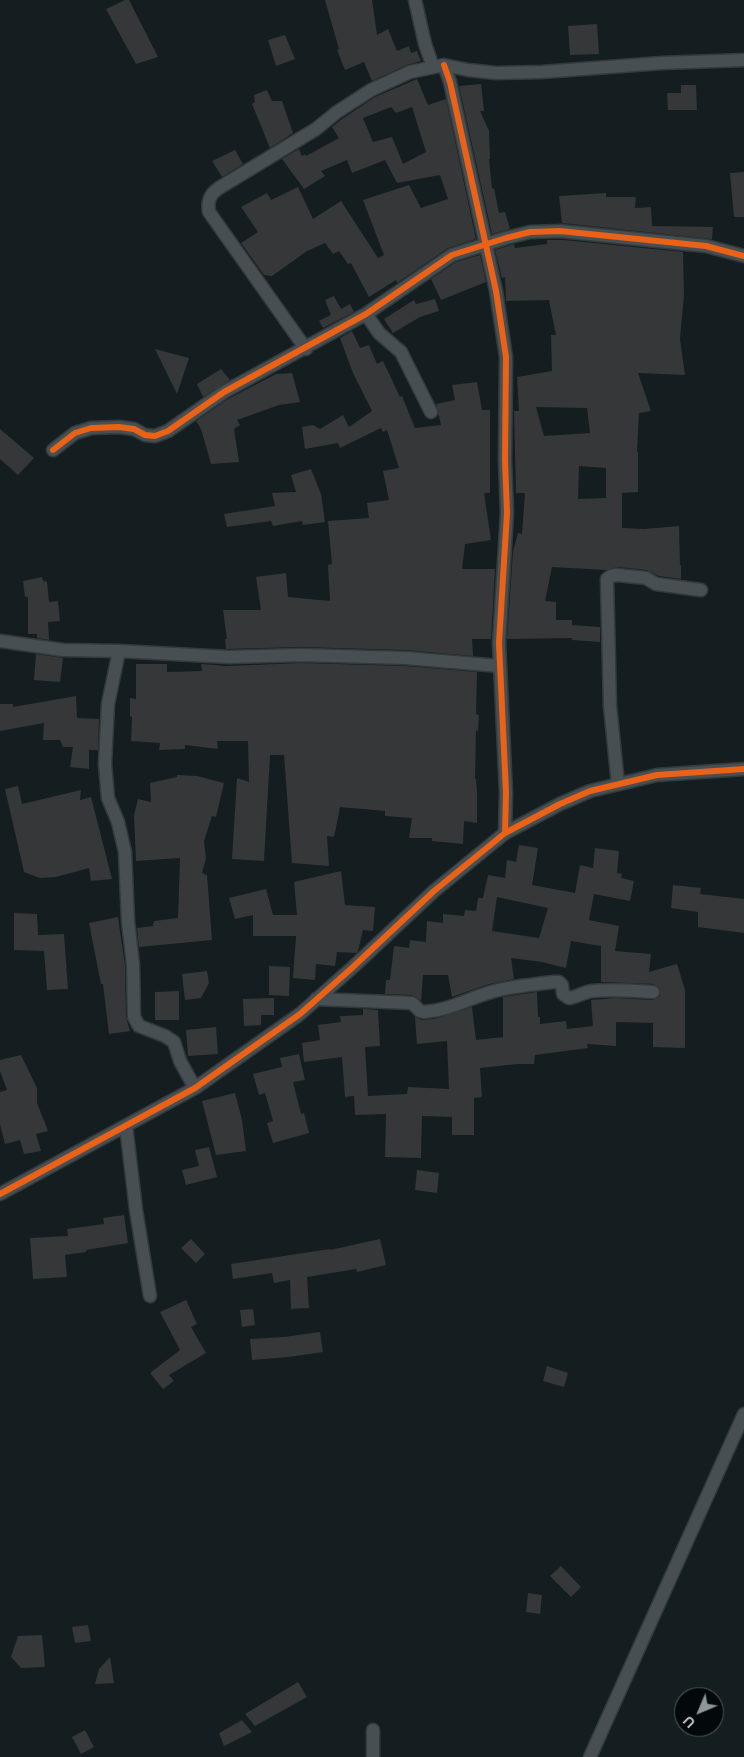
<!DOCTYPE html>
<html>
<head>
<meta charset="utf-8">
<style>
	body { margin:0 }
	#map { position:relative; width:744px; height:1757px; overflow:hidden; background:#141e20; font-family:Manrope,sans-serif }
	canvas { display:block }
	.north { position:absolute; left:674px; top:1687px; width:50px; height:50px; box-sizing:border-box; background:#03090b; border:1px solid #535c5e; border-radius:50%; rotate:225deg; font-size:14px; font-weight:700; line-height:20px; text-align:center; color:#ccd8db }
	.north::after { content:''; display:block; margin:auto; width:18px; height:22px; background:#8c979a; clip-path:polygon(50% 0,100% 100%,50% 72%,0 100%) }
</style>
</head>
<body>
<div id="map">
<canvas width="744" height="1757"></canvas>
<div class="north">U</div>
</div>
<script>
const c = document.querySelector('canvas').getContext('2d');
c.lineJoin = 'round';
function paint(path, color) {
  c.fillStyle = color;
  c.fill(path, 'evenodd');
}
function stroke(path, color, width, dash) {
  c.strokeStyle = color;
  c.lineWidth = width;
  c.lineCap = dash ? 'butt' : 'round';
  c.setLineDash(dash || []);
  c.stroke(path);
}
const building = new Path2D(`
	M125,0H129L158,57L136,64L106,9Z
	M325,0H372L377,35L388,29L397,51L409,46L411,53L417,51L421,61L407,65L372,81L364,62L345,70L337,50L339,49Z
	M597,24L599,54L570,55L568,26Z
	M285,35L295,59L276,66L268,40Z
	M417,79L428,105L446,99L476,239L448,248L397,283L396,280L369,297L351,263L348,264L339,251L333,254L325,243L307,251L272,276L264,275L241,243L258,232L241,207L267,193L271,200L298,187L313,219L341,201L378,258L384,255L363,200L409,185L421,208L448,199L440,175L397,183L385,160L352,173L347,160L321,171L325,176L304,189L282,159L299,149L302,156L305,154L306,156L339,138L332,127L342,119L375,97ZM391,107L396,113L412,107L426,152L403,164L392,137L373,142L363,118Z
	M481,84L484,111H480L489,131L490,159H489L492,189L494,188L499,213L505,212L510,229L492,234L459,86Z
	M681,85H696L697,110H668L667,93H681Z
	M267,90L272,101H282L293,133L270,148L252,104L255,102L254,95Z
	M235,150L243,164L222,177L212,161Z
	M744,172V217H734L730,173Z
	M606,193V197H636L635,208L651,207L652,226L713,227L712,239L562,223L559,196Z
	M547,240H564L683,252L684,295L680,339L685,375L638,373L651,411L639,413L637,452H638V492L622,493V528L644,529L679,526L680,565H681V579L659,576L647,570L618,567L606,570L552,567L545,601L556,602V620H572V625L600,627V642L572,640V638L507,639L513,551L518,533L522,534L525,493H516L514,411H519L517,377L552,371L551,335H556L549,300L506,301L505,277L502,278L495,250L514,244L515,248L547,244ZM536,407L587,408L590,433L544,436ZM579,466L606,468V498L578,499Z
	M480,255L486,282L441,300L431,279L456,262Z
	M334,296L341,309L350,304L354,312L323,328L319,321L331,315L325,300Z
	M435,299L439,311L420,317L393,333L384,319L414,300L416,304Z
	M352,331L360,348L369,345L377,364L383,361L400,397L402,396L415,428L441,425L436,404L455,400L452,385L477,382L482,410H490V493H484L491,540L465,544L462,569H495L491,639H472L473,656L406,650L301,647L226,649L225,639H227L223,610H261L256,577L286,573L288,597L330,601L328,565L332,564L328,521L369,518L367,503L389,500L383,471L399,468L387,430L383,432L381,428L340,448L338,443L305,449L302,427L313,425L320,429L343,415L349,427L372,411L353,373L340,338Z
	M155,349L189,358L177,394Z
	M221,369L230,380L203,397L197,384Z
	M292,373L300,402L279,405L237,420L240,425L234,429L239,462L211,464L201,429L196,421L228,399L276,374Z
	M0,429L34,458L18,475L0,459Z
	M311,469L321,494L325,522L303,525L302,521L273,526L271,521L227,527L224,514L275,506L272,493L296,492L291,475Z
	M42,577L43,581L47,582L49,602L58,601L60,621L48,622L49,640L37,638V634H28V597H25L23,581Z
	M36,654L63,658L60,682L34,680Z
	M301,663L406,666L477,672L476,714L479,715L478,731L476,730L475,779H476L477,792V823L464,821L463,844L432,841V838H409L412,818L385,816V811L340,807L334,837L327,836L329,866L292,863L284,755H270L264,861L232,859L237,778L249,782L248,741H217L218,749L185,745V749L159,750L160,743L131,741L132,717L130,716V698L136,699V664H167V672L202,671L201,664L227,666Z
	M76,696L77,718L99,719L98,750H89V769L70,767L73,747H63L60,740H43L44,723L0,731V704H13V707Z
	M177,775L197,776L224,783L216,817L212,816L204,841L206,858L202,873L207,875L212,940L139,947L137,928L153,926L154,921L178,918L180,858L136,861L134,815L138,799L151,802L150,783L177,777Z
	M18,786L22,804L81,790L80,800L91,797L112,879L91,881L89,868L56,877L40,878L24,872L5,789Z
	M519,845L538,848L532,885L575,893L580,865L593,868L595,848L619,851L617,873L622,874L621,878L634,881L630,901L594,894L589,920L619,926L615,951L651,954L649,972L677,964L685,990V1048L653,1047V1023L616,1022V1046L587,1044L588,1048L535,1055L534,1064H517L480,1068L482,1097L474,1098V1135H452V1117L422,1116L421,1158L385,1157L386,1114L355,1115L354,1096L345,1097L342,1057L304,1062L302,1043L320,1040L318,1025L341,1022L340,1016L363,1015V1009L378,1010L380,1046L365,1047L368,1096L407,1094L408,1087L449,1089L447,1041L417,1044L415,1017L422,1020L434,1019L472,1007L476,1040L503,1037V997L537,992L538,1017H540V1024L566,1021L567,1029L593,1026L591,1000L615,998L653,1000L660,996V989L654,984L601,982V946L571,941L566,968L542,962L511,958L514,979L489,984L452,997L448,975H423L421,1001L412,995L385,994L386,980H390L394,946L409,948L410,940L426,942L427,921L443,923V914L464,916L465,910L476,911L478,898H483L488,875L505,878L507,860L516,862ZM497,897L548,908L539,938L492,931Z
	M341,871L345,905L375,907L373,931L363,930L358,951L356,953L337,952L335,966L316,964L315,980L293,978L296,936H253V915L235,919L229,898L266,889L273,915H297L294,882Z
	M673,885L701,888L700,894L744,899V933L698,927V912L671,908Z
	M14,913L37,914L38,935L64,934L68,989L47,990L44,951L14,950Z
	M118,917L125,966L126,1017L130,1031L109,1034L103,984H101L89,923Z
	M269,966L290,967L289,996L269,995Z
	M207,971L209,983L201,998L185,1000L182,974Z
	M179,991V1020H155V992Z
	M274,998V1015H261V1025L244,1026L243,999Z
	M216,1027L218,1054L188,1056L186,1030Z
	M299,1054L305,1080L293,1082L301,1114L304,1113L309,1133L273,1143L267,1123L273,1121L265,1093L259,1095L253,1074L282,1067L280,1058Z
	M21,1055L37,1088V1103L48,1131L36,1134L41,1151L24,1154L20,1140L5,1144L0,1124V1092L7,1090L0,1071V1060Z
	M235,1093L242,1120L246,1151L216,1155L202,1101Z
	M209,1147L217,1177L186,1185L182,1170L199,1166L195,1150Z
	M417,1170L439,1173L437,1193L415,1190Z
	M124,1215L128,1243L86,1250V1252L65,1255L67,1277L33,1279L30,1238L68,1236L67,1229L104,1224L103,1218Z
	M191,1239L205,1254L196,1263L181,1248Z
	M380,1239L386,1265L357,1272L356,1269L307,1277L309,1308L291,1309L290,1280L274,1283L272,1273L233,1279L231,1264L330,1249V1250Z
	M186,1300L197,1324L191,1327L206,1353L169,1375L174,1381L163,1389L150,1373L180,1350L160,1312Z
	M253,1309L255,1325L242,1327L240,1310Z
	M320,1332L323,1352L289,1357L252,1360L250,1339L284,1337Z
	M547,1366L568,1373L564,1387L543,1381Z
	M561,1566L581,1587L571,1597L550,1576Z
	M528,1593L542,1595L540,1614L526,1612Z
	M88,1625L91,1641L75,1643L72,1627Z
	M42,1635L45,1667L21,1668L11,1657L18,1636Z
	M110,1657L114,1683L95,1684L99,1669Z
	M298,1682L307,1697L255,1726L245,1714Z
	M242,1720L252,1732L224,1746L219,1733Z
	M85,1730L94,1747L81,1754L72,1737Z`);
const street = new Path2D(`
	M415,0L425,44L433,67
	M444,65L450,82L496,291L506,357L505,460L507,513L499,643L506,793L505,833
	M366,314L379,333L401,352L431,412
	M306,349L209,212C207,201 210,194 219,188L316,129L337,112L371,90L410,72L444,65L468,70L496,73L542,72L662,63L744,60
	M53,450L75,433L91,428L119,427L134,429L145,435L155,436L168,431L224,392L366,314L452,255L506,238L530,232L560,231L706,246L744,256
	M0,641L63,650L119,651L108,704L105,764L108,798L118,822L125,852L128,921L133,965L134,1017L139,1026L165,1036L174,1042L180,1061L195,1088
	M119,651L229,657L301,655L406,658L499,666
	M618,784L610,706L607,579L611,576L617,575L646,578L656,584L701,590
	M316,999L412,1003L420,1011L424,1012C450,1010 467,999 491,992C511,986 532,985 553,982H559L562,985L563,994L569,998C577,997 584,992 592,991C612,989 633,991 653,992
	M126,1126L136,1210L150,1296
	M0,1194L195,1088L300,1014L353,967L434,891L505,833L560,804L590,791L657,775L744,769
	M373,1730V1757
	M590,1757L744,1414`);
const cycleway = new Path2D(`
	M444,65L450,82L496,291L506,357L505,460L507,513L499,643L506,793L505,833
	M53,450L75,433L91,428L119,427L134,429L145,435L155,436L168,431L224,392L366,314L452,255L506,238L530,232L560,231L706,246L744,256
	M0,1194L195,1088L300,1014L353,967L434,891L505,833L560,804L590,791L657,775L744,769`);
paint(building, '#353739');
stroke(street, '#323a3c', 15);
stroke(street, '#484f52', 12);
stroke(cycleway, '#ea6118', 6);
</script>
</body>
</html>
